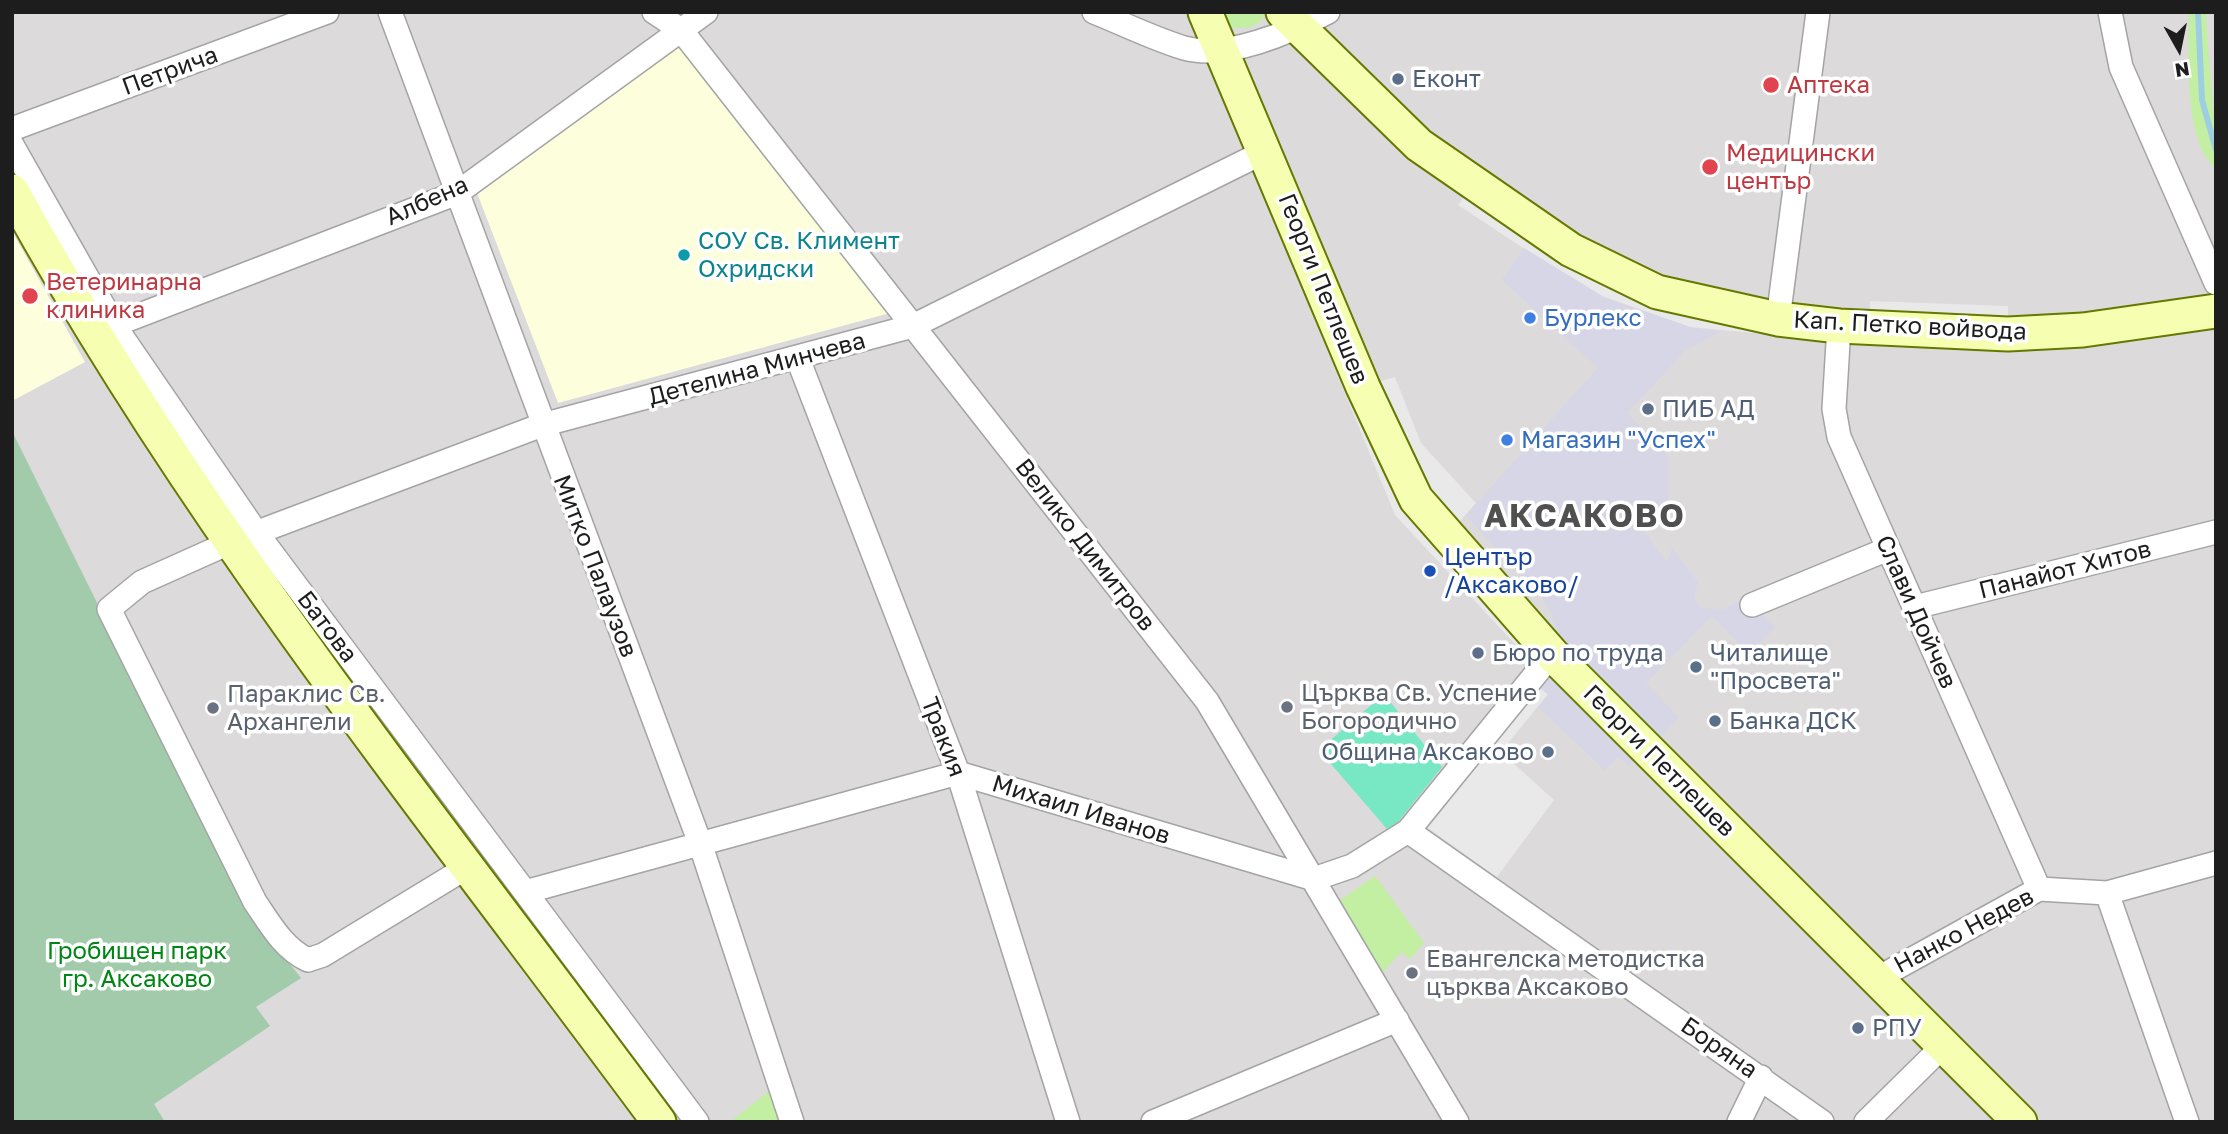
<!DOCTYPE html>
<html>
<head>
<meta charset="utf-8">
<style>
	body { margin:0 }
	#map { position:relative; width:2228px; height:1134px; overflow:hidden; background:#f0ece2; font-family:"Golos Text",sans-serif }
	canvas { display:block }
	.frame { position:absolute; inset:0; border:14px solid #1d1d1d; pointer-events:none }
	.north { position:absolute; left:2144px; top:14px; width:70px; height:70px; -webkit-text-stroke:5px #fff; paint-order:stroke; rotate:171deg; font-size:19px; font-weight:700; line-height:28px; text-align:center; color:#1d1d1d }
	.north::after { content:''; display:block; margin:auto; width:24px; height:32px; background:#1d1d1d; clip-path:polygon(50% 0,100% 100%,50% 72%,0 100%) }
</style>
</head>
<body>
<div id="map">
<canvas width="2228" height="1134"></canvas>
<div class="frame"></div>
<div class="north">N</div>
</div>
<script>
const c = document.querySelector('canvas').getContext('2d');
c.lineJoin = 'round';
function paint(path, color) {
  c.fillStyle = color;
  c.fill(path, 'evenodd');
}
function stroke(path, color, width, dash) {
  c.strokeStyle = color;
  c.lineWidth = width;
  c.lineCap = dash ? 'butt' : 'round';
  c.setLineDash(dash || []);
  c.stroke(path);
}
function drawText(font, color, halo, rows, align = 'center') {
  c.font = font + ' "Golos Text",sans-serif';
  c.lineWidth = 7;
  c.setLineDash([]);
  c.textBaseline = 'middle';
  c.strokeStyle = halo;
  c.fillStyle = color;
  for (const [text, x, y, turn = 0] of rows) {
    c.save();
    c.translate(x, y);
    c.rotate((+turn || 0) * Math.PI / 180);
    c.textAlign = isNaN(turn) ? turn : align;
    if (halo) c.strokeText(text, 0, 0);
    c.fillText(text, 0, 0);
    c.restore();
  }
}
const residential = new Path2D(`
	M12,12H2216V1122H12Z`);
const education = new Path2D(`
	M679,45L890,313L558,403L477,193Z
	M12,231L85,362L12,401Z`);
const grass = new Path2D(`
	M1223,12H1264C1263,29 1242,29 1229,27Z
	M2189,12H2206C2208,65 2216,116 2216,168C2183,143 2189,52 2189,12Z
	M1375,876L1424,943L1410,959L1401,952L1383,972L1340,900Z
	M779,1083L792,1122H730Z`);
const cemetery = new Path2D(`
	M12,431L252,916L301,978L256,1007L270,1026L154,1104L165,1122H12Z`);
const pitch = new Path2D(`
	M1384,694L1442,767L1398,822L1387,829L1319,750Z`);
const parking = new Path2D(`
	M1249,160L1363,386L1395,377L1421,443L1476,503L1460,521L1396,457L1552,654L1539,670L1395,515Z
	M1473,185L1775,335L1690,327L1604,297L1559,272L1458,205Z
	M1870,301L2008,306V334L1870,328Z
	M1531,680L1548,694L1501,752L1554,800L1497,877L1428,828L1462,785L1452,777Z`);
const plaza = new Path2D(`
	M1524,248L1604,297L1690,327L1720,332L1686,350L1627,413L1669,458V497L1641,527L1667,563L1672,548L1698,582L1694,599L1701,608L1723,609L1747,598L1775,627L1749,654L1712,616L1646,683L1679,718L1658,739L1563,644L1547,604L1466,515L1598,368L1502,280Z
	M1546,672L1603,729L1636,739L1646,750L1629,766L1618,757L1605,770L1538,707L1548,695L1536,684Z`);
const stream = new Path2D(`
	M2198,12L2202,100L2216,150`);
const street = new Path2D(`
	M390,12L700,843L792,1122
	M654,12L681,30L1207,701L1457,1122
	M1094,12C1124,24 1154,39 1184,48C1227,60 1291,32 1328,12
	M2110,12L2121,67L2216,283
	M12,129L327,12
	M12,145L114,325L256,532L697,1122
	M1778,319L1818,12
	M114,325L457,193L706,12
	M1839,326L1834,409L1839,437L2039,889
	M798,359L958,773L1068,1122
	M1752,605L1888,549
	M1915,607L2216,532
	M1408,831L1822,1122
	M469,866L323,955L308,960C283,948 270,924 255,902L109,609L142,582L229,543L542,425L913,326L1266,151
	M525,892L958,773L1314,879L1352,866L1408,831L1552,654
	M2107,893L2187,1122
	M1878,978L2039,889L2107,893L2216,863
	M1153,1122L1397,1020
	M1739,1122L1761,1077
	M1866,1122L1944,1045`);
const secondary = new Path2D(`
	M1205,12L1363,387L1416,499L1552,654L2020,1122
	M1283,12L1419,145L1571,250L1657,292L1778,319L1839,326L2008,334L2083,330L2216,311
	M12,191C194,523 434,818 659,1122`);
const markers = [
	[1398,79,7,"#5c6f8a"],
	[1771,85,9,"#e0444e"],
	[1710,167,9,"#e0444e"],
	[684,255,7,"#0f9aa8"],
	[30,296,9,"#e0444e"],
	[1530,318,7,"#3f7fe0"],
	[1648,409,7,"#5c6f8a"],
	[1507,440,7,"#3f7fe0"],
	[1430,571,7,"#1a4fb4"],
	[1478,653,7,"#5c6f8a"],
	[1696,667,7,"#5c6f8a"],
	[1287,707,7,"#6b7280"],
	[213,708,7,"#6b7280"],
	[1715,721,7,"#5c6f8a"],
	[1548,752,7,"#5c6f8a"],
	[1412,973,7,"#6b7280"],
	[1858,1028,7,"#5c6f8a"]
];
const streetNames = [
	["Петрича",170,71,-20],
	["Албена",427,201,-24],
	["Георги Петлешев",1323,289,68],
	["Кап. Петко войвода",1910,326,3],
	["Детелина Минчева",757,369,-15],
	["Велико Димитров",1085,545,52],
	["Митко Палаузов",595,566,69],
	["Панайот Хитов",2065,570,-14],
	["Слави Дойчев",1916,612,66],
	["Батова",327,627,53],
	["Тракия",943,737,69],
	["Георги Петлешев",1659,761,45],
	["Михаил Иванов",1081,810,17],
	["Нанко Недев",1964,931,-28],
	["Боряна",1719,1048,35]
];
const serviceNames = [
	["Еконт",1412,79],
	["ПИБ АД",1662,409],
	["Бюро по труда",1492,653],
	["Читалище",1710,653],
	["\"Просвета\"",1710,681],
	["Банка ДСК",1729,721],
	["Община Аксаково",1534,752,"right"],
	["РПУ",1872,1028]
];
const healthNames = [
	["Аптека",1787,85],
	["Медицински",1726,153],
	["център",1726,181],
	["Ветеринарна",46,282],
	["клиника",46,310]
];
const cultureNames = [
	["СОУ Св. Климент",698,241],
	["Охридски",698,269]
];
const shopNames = [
	["Бурлекс",1544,318],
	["Магазин \"Успех\"",1521,440]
];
const transitNames = [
	["Център",1444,557],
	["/Аксаково/",1444,585]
];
const worshipNames = [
	["Църква Св. Успение",1301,693],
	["Богородично",1301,721],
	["Параклис Св.",227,694],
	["Архангели",227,722],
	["Евангелска методистка",1426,959],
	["църква Аксаково",1426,987]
];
const parkNames = [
	["Гробищен парк",137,951],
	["гр. Аксаково",137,979]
];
const districtNames = [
	["АКСАКОВО",1585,517]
];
paint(residential, '#dcdada');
paint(education, '#fdffdc');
paint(grass, '#c3efa3');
paint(cemetery, '#a1cbaa');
paint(pitch, '#78e7c3');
paint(parking, '#e9e9e9');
paint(plaza, '#d7d6e6');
stroke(stream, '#9ecee2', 6);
stroke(street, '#a4a4a4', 26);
stroke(secondary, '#647900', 37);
stroke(street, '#fff', 23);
stroke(secondary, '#f6ffb1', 33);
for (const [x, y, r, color] of markers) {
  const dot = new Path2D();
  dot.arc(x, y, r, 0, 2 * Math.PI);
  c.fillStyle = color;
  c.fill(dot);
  stroke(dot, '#fff', 2.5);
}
drawText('24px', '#1d1d1d', '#fff', streetNames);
drawText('24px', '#4e5e75', '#fff', serviceNames, 'left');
drawText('24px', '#be3a42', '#fff', healthNames, 'left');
drawText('24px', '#0d838f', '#fff', cultureNames, 'left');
drawText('24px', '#366cbe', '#fff', shopNames, 'left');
drawText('24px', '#164399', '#fff', transitNames, 'left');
drawText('24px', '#5b616d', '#fff', worshipNames, 'left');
drawText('24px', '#008614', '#fff', parkNames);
c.letterSpacing = '2px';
drawText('bold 32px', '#505050', '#fff', districtNames);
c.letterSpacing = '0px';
</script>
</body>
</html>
